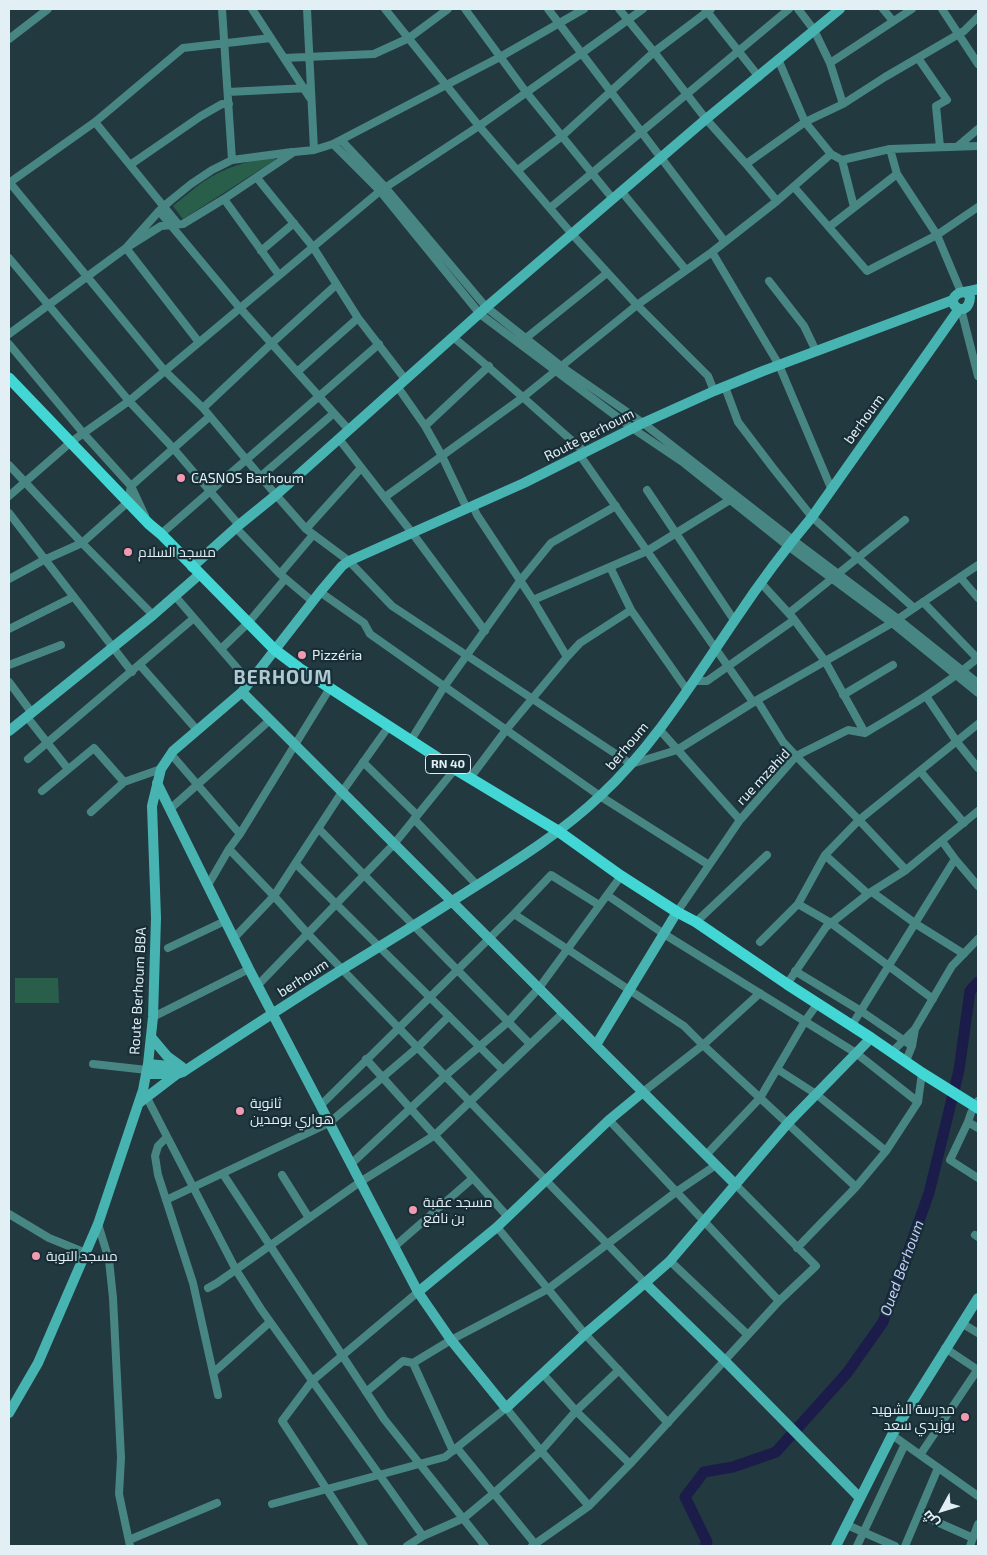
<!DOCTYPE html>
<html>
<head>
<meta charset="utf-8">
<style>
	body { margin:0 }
	#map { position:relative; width:987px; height:1555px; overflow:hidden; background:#223940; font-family:"Exo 2",Cairo,sans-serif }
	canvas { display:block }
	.frame { position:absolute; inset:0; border:10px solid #e2eff4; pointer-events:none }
	.north { position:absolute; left:917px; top:1485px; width:50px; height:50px; -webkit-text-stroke:4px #182e36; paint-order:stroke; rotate:231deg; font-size:14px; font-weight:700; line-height:20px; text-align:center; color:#e2eff4 }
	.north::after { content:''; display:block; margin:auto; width:18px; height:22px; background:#e2eff4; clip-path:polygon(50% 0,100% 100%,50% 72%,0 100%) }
</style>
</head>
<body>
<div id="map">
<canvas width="987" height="1555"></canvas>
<div class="frame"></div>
<div class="north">ش</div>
</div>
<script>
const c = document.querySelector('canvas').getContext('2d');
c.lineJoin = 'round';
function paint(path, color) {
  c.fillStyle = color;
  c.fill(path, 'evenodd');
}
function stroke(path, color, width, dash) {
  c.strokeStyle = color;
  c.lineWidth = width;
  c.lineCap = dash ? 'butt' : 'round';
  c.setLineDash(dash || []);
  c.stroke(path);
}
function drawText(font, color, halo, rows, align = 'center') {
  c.font = font + ' "Exo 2",Cairo,sans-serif';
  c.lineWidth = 4.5;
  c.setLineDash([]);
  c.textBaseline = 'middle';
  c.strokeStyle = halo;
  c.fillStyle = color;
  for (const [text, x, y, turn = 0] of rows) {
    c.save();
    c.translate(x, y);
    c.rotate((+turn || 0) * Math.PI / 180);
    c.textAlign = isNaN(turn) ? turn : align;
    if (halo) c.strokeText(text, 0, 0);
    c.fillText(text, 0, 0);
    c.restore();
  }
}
const green = new Path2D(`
	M276,157L275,160L183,219L173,206C183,198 193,189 203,182C224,167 251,160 276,157Z
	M15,978H58L59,1003H15Z`);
const river = new Path2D(`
	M705,1546L707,1542L685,1497L704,1472L733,1467L776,1452L847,1373L883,1322L929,1193L959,1070L970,991L978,982`);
const street = new Path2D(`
	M222,9L232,160
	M252,9L310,98
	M307,9L314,150
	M385,9L479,126L572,234L637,305L708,376L714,391
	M465,9L526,92L613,199
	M548,9L725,242
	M619,9L654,52L706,119L746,164L805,122L843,104L885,77L964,31L978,17
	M705,9L759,77
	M798,9L814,30L830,63L843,104
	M883,9L893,21
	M942,9L978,64
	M9,39L48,9
	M284,58L374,54L409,38L448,9
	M918,58L947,100L936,106L940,147
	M830,63L912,9
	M228,92L308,88
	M95,122L178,224
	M341,140L385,187L486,307L562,367L643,423L793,540L898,619L978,683
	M333,144L380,191L480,314L632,428L684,463L788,546L892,623L978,693
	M958,146L978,129
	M890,149L897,174L937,235L961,292
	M831,154L842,160L890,149L978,146
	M842,160L854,207
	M746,164L777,201
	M130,165L201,116L222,104H229
	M518,170L562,136L654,52L711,9
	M257,178L313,247L358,318L405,379
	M9,183L95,122L183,48L271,38
	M10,183L164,370L203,408L276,495L306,529L349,561L392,606L631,764L677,750L757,700L892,623L978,565
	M794,187L867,271L937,235L978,207
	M622,192L686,270
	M224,199L279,275
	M550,208L789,9
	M159,211L239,307L349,430
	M829,227L897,174
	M261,251L294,223
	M712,252L779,365L831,488
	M9,258L129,401L173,448L239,525
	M769,281L804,326L816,351
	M961,309L978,376
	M9,334L126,248L159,211L170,201L191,184L212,170L232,160L292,152
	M453,337C498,374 541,414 585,452
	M526,338L607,273
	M198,341L126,248L161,226L183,224L224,199L294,152L314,150L333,144L500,57L584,9
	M9,344L84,434L131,486L145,516
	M297,372L358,318
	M397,386L425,426L442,456L467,509
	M725,387L738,422L773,468L812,517L914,608
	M203,408L272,343L336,285
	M425,426L489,366
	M339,439L413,534L485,631
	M579,454L753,702
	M9,465L82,543L153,615
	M260,477L334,413
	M647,490L734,620
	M9,496L71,442L129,401L380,191L479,126L582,53L643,9
	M385,497L522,398L637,305L712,252L777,201L831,154L805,122L778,59
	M9,513L132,672
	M236,528L280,574L312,601
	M306,529L361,468
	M161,534L379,344
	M610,567L631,610L687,690
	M280,574L313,535
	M960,577L978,598
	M9,579L44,560L82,543L128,502L131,486L209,417
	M761,583L793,618L825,661L865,733
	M320,592L364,623L370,634L600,796L709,865
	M175,596L250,683
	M533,600L647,551L733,498
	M923,602L978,659
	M789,613L905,520
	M9,629L73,597
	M221,649L248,623L285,579
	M567,657L580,643L631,610
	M9,665L61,645
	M140,665L197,730
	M694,681H707L794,620
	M9,682L32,713
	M843,695L893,665
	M926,696L957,742L978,768
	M757,700L783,742L796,756L859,820L906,870
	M27,717L68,769
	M659,729L740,820
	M411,740L444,687L520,581L551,543L616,506
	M171,754L240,834
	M28,759L194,618
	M363,762L417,815
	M920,771L964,823
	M470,778L506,730L567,657L533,600L477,515L473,506
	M42,791L94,748L124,782L161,769
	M170,809L270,720
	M91,812L124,782
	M414,819L477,885
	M319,829L530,1044
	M942,841L955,859L978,886
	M229,849L274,896L308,934L645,1283
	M825,855L868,894
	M296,864L503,1070
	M208,885L229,849L240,834L330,688
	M872,892L916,924L964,954
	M607,895L664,934L856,1053L918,1102
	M798,904L831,923L933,999
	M677,912L740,820L796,756L848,730L865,733C904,710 943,687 978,658
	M514,914L684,1026L703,1045L856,1187
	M696,922L767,855
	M234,938L274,896L342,792L389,726
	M760,942L798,904L825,855L859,820L978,724
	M168,948L225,921
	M795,971L861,1011L912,1046
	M787,984L826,927L868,894L906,870L978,811
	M258,985L394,844L455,769
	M153,1017L249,969
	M852,1025L955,859
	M892,1052L915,1029
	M366,1059L508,1217
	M906,1061L912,1046L915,1029L952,966L978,939
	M93,1064L147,1070
	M777,1069L816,1094L886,1151
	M643,1092L703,1045L760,993
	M145,1094L236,1270L261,1309L423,1536
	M978,1101L971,1113L968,1122L978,1128
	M321,1105L514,914L551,875L599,905
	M609,1120L779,1301
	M968,1122L950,1160L978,1178
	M167,1137L158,1146L155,1156L158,1175L193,1283L218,1395
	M706,1155L760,1098L805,1021L818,1003
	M351,1164L445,1076L508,1022L539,988L621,876
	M223,1174L384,1419L485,1546
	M282,1175L309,1218
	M166,1200L329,1123L418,1047L449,1016
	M9,1214L49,1238L86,1253
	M98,1224L109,1260L113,1298L121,1458L119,1494L130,1546
	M497,1227L585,1334L668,1423
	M975,1235L978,1237
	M394,1247L473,1178
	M797,1248L856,1187L886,1151L918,1102L922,1073
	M670,1261L748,1335
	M208,1288L217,1283L360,1182L435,1135L563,1013
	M963,1324L978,1333
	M945,1348L978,1370
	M413,1363L453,1451
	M213,1373L270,1322
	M543,1374L576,1411L630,1464
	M366,1392L403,1361L413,1363L451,1340L548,1289L676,1192L716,1165
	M892,1435L978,1496
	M457,1448L535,1544
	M920,1455L978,1369
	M272,1504L445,1457L506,1408L541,1451L589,1506
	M919,1514L973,1538
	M847,1525L895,1546
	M129,1540L217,1503
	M364,1546L282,1421L312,1381L418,1292
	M407,1546L423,1536L464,1518L494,1493L541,1451L576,1411L619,1370
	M532,1546L589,1506L630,1464L779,1301L816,1266L736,1185
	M857,1546L905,1444
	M905,1546L938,1468
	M970,1546L978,1524`);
const secondary = new Path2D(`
	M967,293L970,297C969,321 941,303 959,293C962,292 973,291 978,289
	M192,567L239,525L276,495L490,304L706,119L840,9
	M242,692L736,1185
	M9,731L153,615L200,574
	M157,783L249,969L418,1292L451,1340L506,1408L585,1334L645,1283L670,1261L788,1123L871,1038
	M151,1037L167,1056L182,1067
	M596,1045L677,912
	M148,1064L180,1067
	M146,1074H177L183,1072C235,1038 288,1003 341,970C379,947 417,924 454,900C504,868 557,837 600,796C654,746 694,680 735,620C759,584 784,550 812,517L959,309
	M139,1103L177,1074
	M645,1283L725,1361L860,1498
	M418,1292L497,1227L609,1120L643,1092
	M9,1413L38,1363L98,1224L143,1090L148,1064L153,1017L156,918L152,806L161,769L173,751L242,692L320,592L342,566L349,561L524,483L643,423L714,391L763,371L953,300
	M836,1546L892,1435L978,1298`);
const primary = new Path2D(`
	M9,378L149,524L161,534L275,650L299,668L455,769L558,831L621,876L677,912L696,922L787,984L871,1038L922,1073L978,1108`);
const markers = [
	[181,478,5,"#f29aaf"],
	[128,552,5,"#f29aaf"],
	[302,655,5,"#f29aaf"],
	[240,1111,5,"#f29aaf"],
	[413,1210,5,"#f29aaf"],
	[36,1256,5,"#f29aaf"],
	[965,1417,5,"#f29aaf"]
];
const shields = [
	[448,764,45]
];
const shieldNames = [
	["RN 40",448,764]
];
const streetNames = [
	["berhoum",864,419,-54],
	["Route Berhoum",589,435,-27],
	["berhoum",627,746,-50],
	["rue mzahid",763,777,-47],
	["berhoum",303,978,-33],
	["Route Berhoum BBA",138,991,-87]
];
const poiNames = [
	["CASNOS Barhoum",191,478],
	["مسجد السلام",138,552],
	["Pizzéria",312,655],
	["ثانوية",250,1103],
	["هواري بومدين",250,1119],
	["مسجد عقبة",423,1202],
	["بن نافع",423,1218],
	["مسجد التوبة",46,1256],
	["مدرسة الشهيد",955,1409,"right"],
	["بوزيدي سعد",955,1425,"right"]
];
const waterNames = [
	["Oued Berhoum",902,1268,-70]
];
const districtNames = [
	["BERHOUM",283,678]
];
paint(green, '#295f4a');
stroke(river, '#1c1c4b', 11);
stroke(street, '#488684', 8);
stroke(secondary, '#48b4b1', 10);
stroke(primary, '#42d7d4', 11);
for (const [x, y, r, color] of markers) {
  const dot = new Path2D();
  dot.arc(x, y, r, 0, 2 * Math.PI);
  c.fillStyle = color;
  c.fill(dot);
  stroke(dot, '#182e36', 2);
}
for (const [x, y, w] of shields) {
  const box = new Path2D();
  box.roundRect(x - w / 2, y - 9.5, w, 19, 4);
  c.fillStyle = '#182e36';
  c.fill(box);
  stroke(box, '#e2eff4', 1);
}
drawText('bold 12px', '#e2eff4', null, shieldNames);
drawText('14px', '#e2eff4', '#182e36', streetNames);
drawText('14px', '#e2eff4', '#182e36', poiNames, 'left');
drawText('italic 15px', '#c5ccfc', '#182e36', waterNames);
c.letterSpacing = '1px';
drawText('bold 19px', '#afc9d3', '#182e36', districtNames);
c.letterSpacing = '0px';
</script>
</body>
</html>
